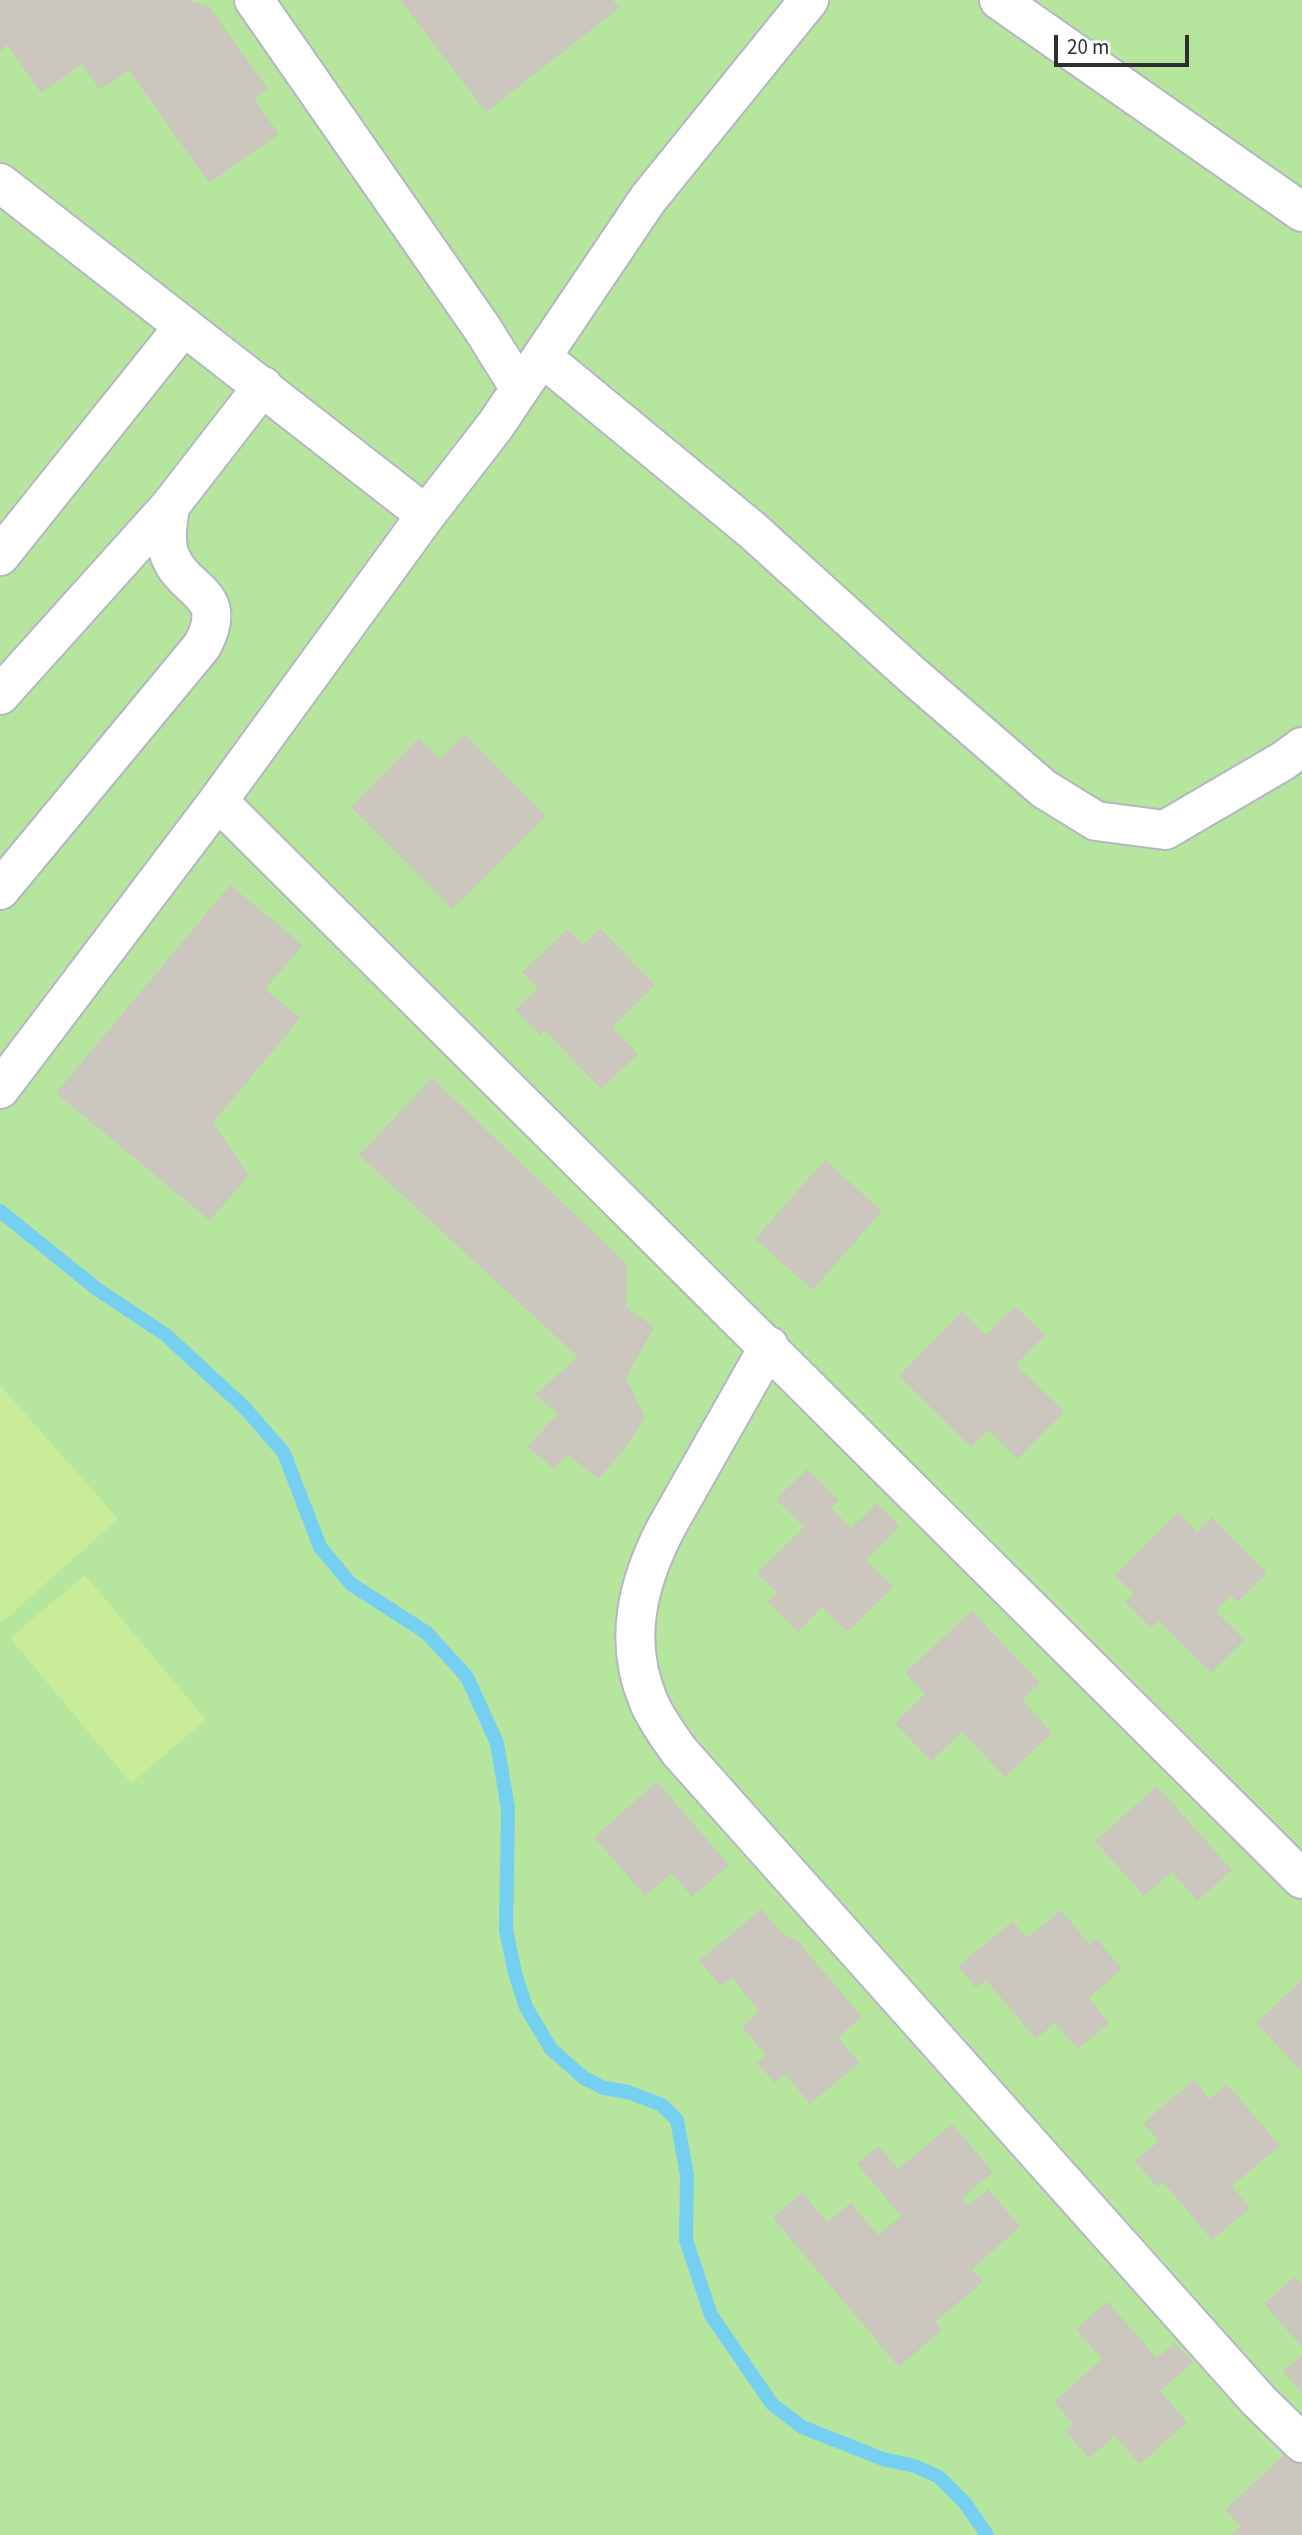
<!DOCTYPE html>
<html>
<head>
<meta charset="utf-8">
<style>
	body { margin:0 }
	#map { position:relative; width:1302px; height:2535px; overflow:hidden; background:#efe9e1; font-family:"Source Sans 3",sans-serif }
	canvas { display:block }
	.scale { position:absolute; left:1054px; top:35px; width:135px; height:32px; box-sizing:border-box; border:4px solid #2e2e2e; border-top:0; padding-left:9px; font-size:21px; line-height:24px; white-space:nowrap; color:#2e2e2e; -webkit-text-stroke:5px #fff; paint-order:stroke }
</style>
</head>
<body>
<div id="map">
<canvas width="1302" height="2535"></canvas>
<div class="scale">20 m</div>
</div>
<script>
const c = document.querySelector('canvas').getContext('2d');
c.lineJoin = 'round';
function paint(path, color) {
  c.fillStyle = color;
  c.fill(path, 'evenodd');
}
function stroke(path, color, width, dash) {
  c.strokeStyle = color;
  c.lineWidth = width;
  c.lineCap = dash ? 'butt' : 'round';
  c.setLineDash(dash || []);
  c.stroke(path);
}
const green = new Path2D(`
	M0,0H1302V2535H0Z`);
const pitch = new Path2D(`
	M0,1385L118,1519L0,1624Z
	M85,1575L206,1720L131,1783L10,1638Z`);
const stream = new Path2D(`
	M0,1211L97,1289L166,1335L245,1408L284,1453L320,1547L351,1584L427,1633L467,1677L497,1743L508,1808L506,1930L515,1973L526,2007L551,2049L584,2078L604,2088L628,2092L662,2105L677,2120L687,2175L686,2240L711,2315L772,2404L802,2427L883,2459L915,2466L939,2477L965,2503L987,2535`);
const building = new Path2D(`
	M0,0H186L209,6L268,89L254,99L279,134L209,183L129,70L100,90L82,64L41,93L8,45L0,51Z
	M400,0H613L619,8L486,112Z
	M465,734L546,816L452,909L351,807L419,738L440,759Z
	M230,885L303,945L265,989L300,1018L213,1123L249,1175L210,1221L56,1093Z
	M600,928L655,985L612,1027L638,1054L601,1089L544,1030L540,1035L515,1010L538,988L522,972L568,929L583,945Z
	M432,1078L627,1264L626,1307L654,1327L626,1378L645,1417L631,1440L599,1479L568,1455L554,1469L528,1447L558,1413L535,1395L578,1357L359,1155Z
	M825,1160L882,1211L813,1290L755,1239Z
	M1015,1306L1045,1335L1016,1365L1064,1411L1018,1459L988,1430L971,1447L899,1376L962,1311L986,1335Z
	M807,1469L839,1500L831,1508L851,1528L877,1503L900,1526L866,1560L893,1587L847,1632L822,1607L798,1632L768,1602L777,1593L757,1573L804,1527L776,1499Z
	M1178,1512L1197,1532L1212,1517L1267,1573L1238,1602L1231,1596L1216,1611L1245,1640L1211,1673L1158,1621L1151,1628L1125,1602L1134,1594L1115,1575Z
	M972,1611L1040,1683L1022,1700L1052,1733L1005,1777L962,1732L931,1761L895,1723L925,1694L905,1673Z
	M657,1782L729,1865L692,1897L672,1873L645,1896L594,1837Z
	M1157,1786L1232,1870L1197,1901L1172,1872L1144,1896L1095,1841Z
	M761,1909L784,1935L797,1940L862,2017L838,2037L859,2063L810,2104L786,2074L775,2083L757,2063L766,2055L742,2027L759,2011L732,1978L721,1986L699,1961Z
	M1061,1910L1089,1944L1096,1938L1122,1969L1089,1998L1109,2023L1078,2049L1055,2023L1036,2039L986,1980L976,1988L958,1966L1013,1921L1027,1938Z
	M1302,1980V2072L1256,2023Z
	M1194,2080L1210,2099L1227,2084L1280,2146L1232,2186L1250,2208L1212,2240L1163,2182L1157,2187L1135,2161L1159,2141L1143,2123Z
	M952,2124L993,2172L962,2198L968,2206L988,2189L1020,2227L972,2269L983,2282L935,2322L942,2330L899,2367L773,2218L802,2192L827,2222L851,2203L878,2235L901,2216L857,2164L879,2146L898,2169Z
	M1295,2276L1302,2284V2347L1264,2304Z
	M1107,2301L1157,2358L1175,2343L1193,2363L1160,2391L1187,2422L1140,2464L1115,2436L1089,2458L1065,2431L1073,2424L1054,2402L1102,2359L1076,2330Z
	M1302,2355V2393L1283,2371Z
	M1291,2448L1302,2461V2535H1231L1240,2526L1225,2510Z`);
const minor = new Path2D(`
	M254,0L482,328L520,389
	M999,0L1302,212
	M0,183L426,515
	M542,357L752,530L911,674L1044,789L1096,821L1165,830L1283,761L1302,747
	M0,556L184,326
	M0,695L170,506L263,386
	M218,801L1302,1879
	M0,890L202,646C231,592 186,595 170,556C164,540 168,522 170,506
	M0,1089L218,801L426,515L495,426L648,199L809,0
	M769,1346L666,1528C638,1582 623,1640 648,1700C655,1718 668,1735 679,1751L1259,2401L1302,2443`);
paint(green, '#b6e59e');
paint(pitch, '#c9ec9a');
stroke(stream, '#75cff0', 14);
paint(building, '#cbc7bf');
stroke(minor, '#b4b7c1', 42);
stroke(minor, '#fff', 38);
</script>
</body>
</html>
